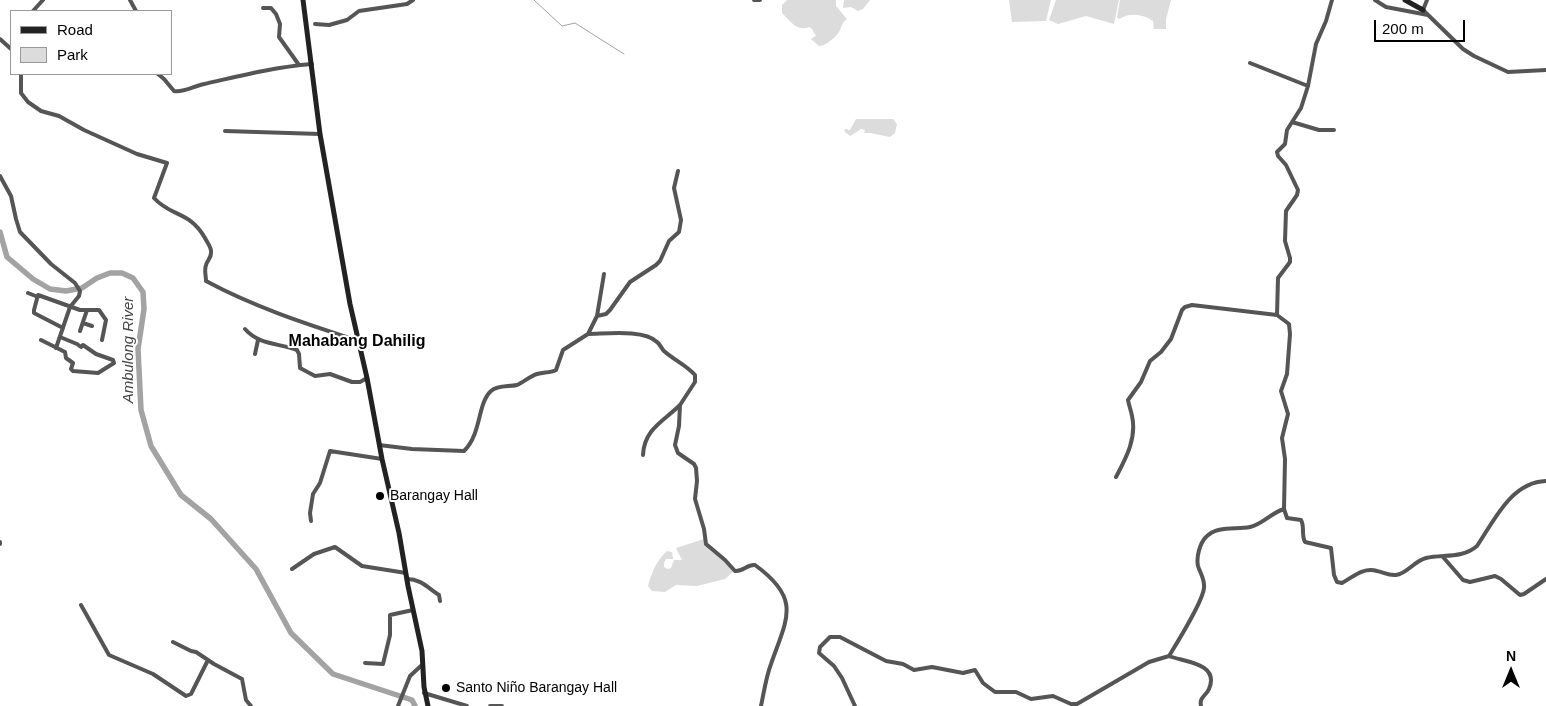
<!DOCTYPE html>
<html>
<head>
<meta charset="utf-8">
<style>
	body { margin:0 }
	#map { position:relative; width:1546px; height:706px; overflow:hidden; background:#fff; font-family:Helvetica,sans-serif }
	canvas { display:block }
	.legend { position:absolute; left:10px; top:10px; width:162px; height:65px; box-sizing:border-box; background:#fff; border:1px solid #999; margin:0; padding:6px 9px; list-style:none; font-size:15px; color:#000 }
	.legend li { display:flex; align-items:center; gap:10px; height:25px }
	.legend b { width:25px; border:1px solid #999 }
	.north { position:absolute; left:1486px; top:646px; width:50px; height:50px; -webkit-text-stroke:4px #fff; paint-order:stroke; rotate:0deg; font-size:14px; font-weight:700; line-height:20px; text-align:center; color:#000 }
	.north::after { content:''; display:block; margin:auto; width:18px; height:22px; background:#000; clip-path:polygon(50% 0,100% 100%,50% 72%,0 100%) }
	.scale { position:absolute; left:1374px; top:20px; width:91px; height:22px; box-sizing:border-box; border:2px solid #000; border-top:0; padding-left:6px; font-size:15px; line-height:18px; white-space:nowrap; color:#000; -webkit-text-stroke:4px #fff; paint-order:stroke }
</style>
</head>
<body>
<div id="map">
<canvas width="1546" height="706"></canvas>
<ul class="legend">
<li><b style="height:6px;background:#222"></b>Road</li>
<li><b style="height:14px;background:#dcdcdc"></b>Park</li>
</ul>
<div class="north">N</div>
<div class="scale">200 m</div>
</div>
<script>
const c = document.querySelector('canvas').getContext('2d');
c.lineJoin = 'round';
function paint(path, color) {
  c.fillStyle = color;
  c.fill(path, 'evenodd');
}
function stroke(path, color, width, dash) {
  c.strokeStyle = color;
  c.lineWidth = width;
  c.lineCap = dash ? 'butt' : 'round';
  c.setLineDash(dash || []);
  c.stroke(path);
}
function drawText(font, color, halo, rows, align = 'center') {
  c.font = font + ' Helvetica,sans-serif';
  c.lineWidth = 4;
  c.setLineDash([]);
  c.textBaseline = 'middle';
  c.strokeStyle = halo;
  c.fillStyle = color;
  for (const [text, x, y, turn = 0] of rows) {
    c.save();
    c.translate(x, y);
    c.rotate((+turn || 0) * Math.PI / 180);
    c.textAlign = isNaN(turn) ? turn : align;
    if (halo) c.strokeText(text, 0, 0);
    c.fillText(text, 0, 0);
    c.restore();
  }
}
const green = new Path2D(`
	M787,0H836V6L847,19C841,23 842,27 839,32C835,38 825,46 819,46L811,39L816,36L812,29L809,27C797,32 790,21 782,13V5Z
	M844,0H870L863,9L858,11L851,7L843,8Z
	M1009,0H1051L1046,21L1012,22Z
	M1056,0H1119L1114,24L1086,16L1058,24L1049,20Z
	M1120,0H1171L1166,19V29H1154L1153,21C1144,14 1129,12 1119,19L1117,17Z
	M856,119H893L897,124L895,133L890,137L870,133H864L865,130L861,129L850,136L844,131L845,129L850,130Z
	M704,539L734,571L725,579L697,586L676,585L665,592L652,591L648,586C652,572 656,561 667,551L672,552L673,559H666L664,563V567L668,569L671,568L674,560H682L676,548Z`);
const stream = new Path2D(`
	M534,0L562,26L575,23L624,54`);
const river = new Path2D(`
	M0,232L7,257L33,279L50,289L66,291L82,288L97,278L110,273H122L133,278L143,292L144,309L138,349L141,410L151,446L181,495L211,519L256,569L291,633L333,674L412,700L415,706`);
const street = new Path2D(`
	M130,0L136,11
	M754,0H760
	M1375,0L1386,7L1428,15
	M1427,0L1423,10L1463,49L1474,56L1508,72L1546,70
	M263,8H271L276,14L280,24L279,37L299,65
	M33,11L43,0
	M315,24L329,25L347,20L359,11L407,4L413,0
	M0,39L11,49
	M1250,63L1308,86
	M21,74V93L28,102L41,111L59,116L84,130L137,154L167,163L154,198C171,217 190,211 205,238C207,242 211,247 211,251C212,258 207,260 206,265C204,270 206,276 206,281C254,307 307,324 359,341
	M158,74L164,79L174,91C183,93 194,86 204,84C239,76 275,67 312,64
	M1292,122L1319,130H1334
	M225,131L320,134
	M0,176L11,196L16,219L20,232L51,264L75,283L80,291L79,296L70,307L56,348
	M28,293L38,297
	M1277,315L1278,278L1290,262V258L1285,241L1286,211L1297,195L1298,190L1286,165L1278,156L1277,152L1285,144L1287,130L1301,108L1308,86L1316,44L1326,21L1332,0
	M597,316L604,274
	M83,323L92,326
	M63,328L34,313V310L38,295L80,310H99L106,320L102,340
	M245,329C259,345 278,343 297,350L299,354L300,368L315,376L330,374L352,382H360L367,378
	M80,331L87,310
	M588,334C605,334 644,329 657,342C660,344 661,348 664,351C674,360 686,365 695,375V382L680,405L679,426L675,445L678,453L694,464L696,468L697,481L695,499L704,529L706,544L725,560L735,571C743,572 747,564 755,565C802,599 787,618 771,664C766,677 764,692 761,706
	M41,340L65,352L66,358L73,363L71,369L73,371L98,373L114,363L113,360L96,354L83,345L81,347L77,344L60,337
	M255,354L258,340
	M379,445L412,449L464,451C482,433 477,404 491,391C498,385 508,387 517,385C524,382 530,376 537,374C544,372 550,373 556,370L563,350L588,334L597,316L606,314L610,310L630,282L656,265L660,261L669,241L679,232L681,220L674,188L678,171
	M643,455C644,429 664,421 680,405
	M1116,477C1126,458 1137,438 1132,416C1131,410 1129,406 1128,400L1141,382L1150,361L1161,352L1171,339L1182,310L1185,307L1192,305L1277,315L1289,324L1290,334L1287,374L1281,391L1288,414L1282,438L1285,459L1284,509L1287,518L1301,520C1305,527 1301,535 1305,542L1331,548L1334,575L1337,582L1342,583C1353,577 1363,567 1377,571C1383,572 1389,576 1396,575C1407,574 1414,561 1426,558C1443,554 1462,559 1477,546C1494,521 1511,482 1546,481
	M311,521L310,513L313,494L320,483L330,451L382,459
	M0,542V544
	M1443,557L1463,580L1470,582L1495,576L1501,579L1520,595L1524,594L1546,579
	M292,569L314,554L335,547L362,566L406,573
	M407,579C421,579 428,588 439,595L440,601
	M81,605L109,655L153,674L186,696L191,694L208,660
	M173,642L191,651L196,652L214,664L242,679L246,700L251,706
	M1169,656C1184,662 1220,663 1209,689C1206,696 1199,697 1201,706
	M365,663L383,664L390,635V615L413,610
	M424,693L467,706
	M398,706L410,676L423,664
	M490,706H502
	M855,706L842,678L834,666L819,653L820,647L830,637H840L886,661L903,664L914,670L932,667L963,673L975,670L983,683L995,692H1016L1031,699L1053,696L1071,704H1077L1149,662L1169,656C1177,643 1203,601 1204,588C1205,579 1200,573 1198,566C1196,557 1200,543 1206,537C1217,525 1236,530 1250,527C1263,524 1271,513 1284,509`);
const secondary = new Path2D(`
	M303,0L320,134L350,304L367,378L382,459L399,533L408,586L422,651L424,687L428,706
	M1405,0L1423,10`);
const markers = [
	[380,496,5,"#000"],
	[446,688,5,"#000"]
];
const poiNames = [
	["Barangay Hall",390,496],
	["Santo Niño Barangay Hall",456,688]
];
const waterNames = [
	["Ambulong River",129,350,-90]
];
const quarterNames = [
	["Mahabang Dahilig",357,342]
];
paint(green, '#dcdcdc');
stroke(stream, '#a3a3a3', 1);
stroke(river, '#a3a3a3', 5.5);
stroke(street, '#555', 4);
stroke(secondary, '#222', 5);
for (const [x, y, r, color] of markers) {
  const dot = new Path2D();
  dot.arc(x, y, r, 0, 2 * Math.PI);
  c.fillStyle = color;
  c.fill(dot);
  stroke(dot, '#fff', 2);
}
drawText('14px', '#000', '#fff', poiNames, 'left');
drawText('italic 15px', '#444', '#fff', waterNames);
drawText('bold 16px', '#000', '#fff', quarterNames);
</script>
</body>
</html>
